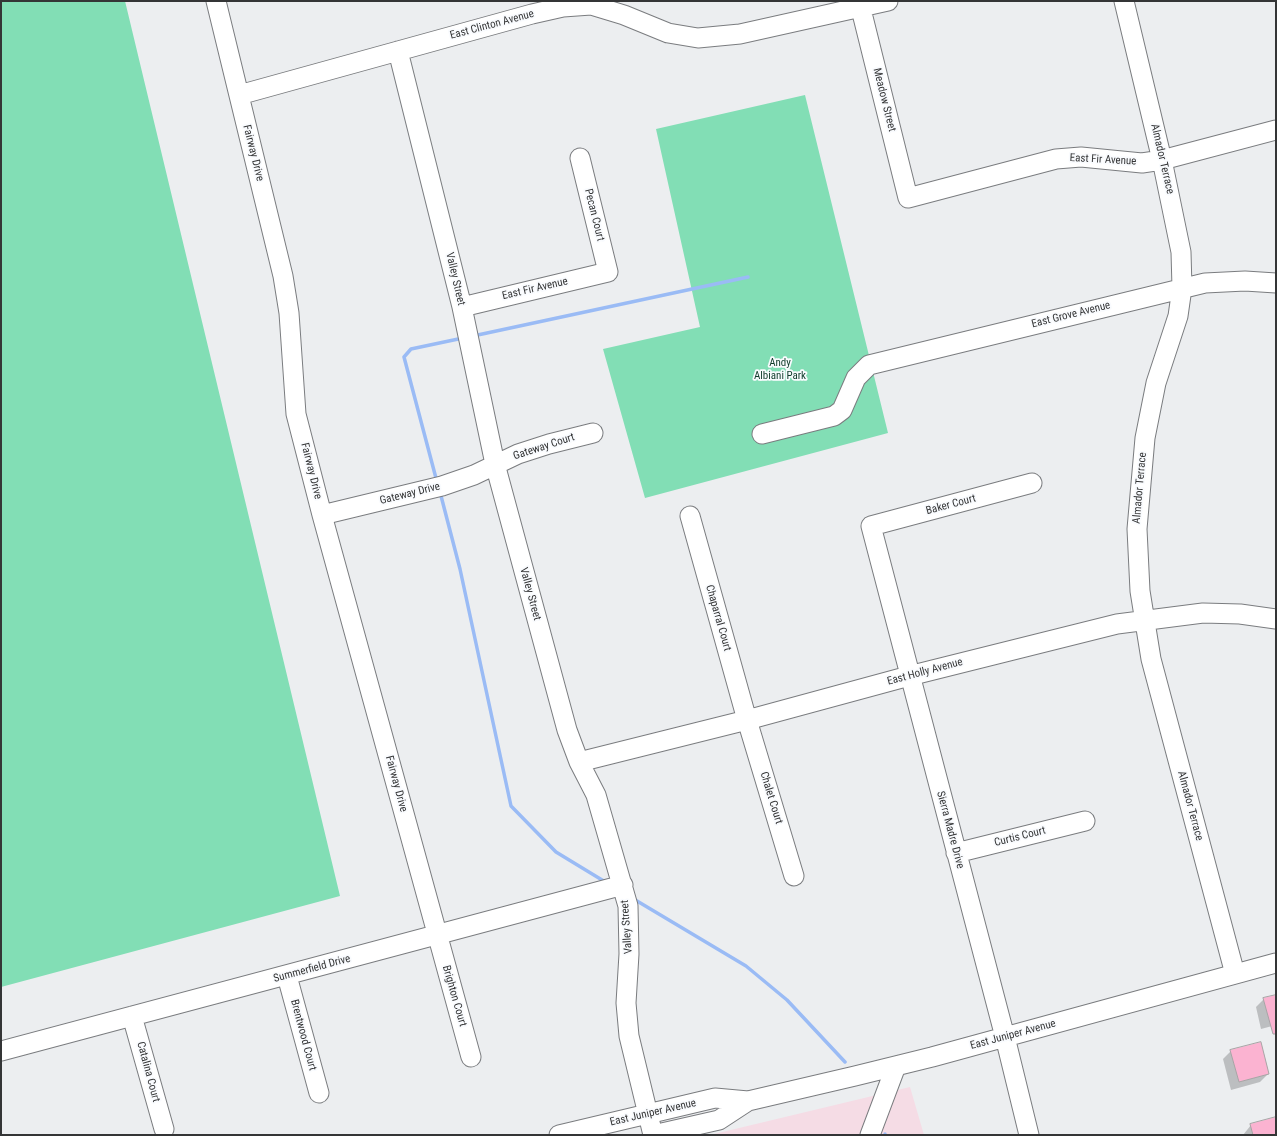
<!DOCTYPE html>
<html>
<head>
<meta charset="utf-8">
<style>
	body { margin:0 }
	#map { position:relative; width:1277px; height:1136px; overflow:hidden; background:#eceef0; font-family:"Roboto Condensed",sans-serif }
	canvas { display:block }
	.frame { position:absolute; inset:0; border:2px solid #343536; pointer-events:none }
</style>
</head>
<body>
<div id="map">
<canvas width="1277" height="1136"></canvas>
<div class="frame"></div>
</div>
<script>
const c = document.querySelector('canvas').getContext('2d');
c.lineJoin = 'round';
function paint(path, color) {
  c.fillStyle = color;
  c.fill(path, 'evenodd');
}
function stroke(path, color, width, dash) {
  c.strokeStyle = color;
  c.lineWidth = width;
  c.lineCap = dash ? 'butt' : 'round';
  c.setLineDash(dash || []);
  c.stroke(path);
}
function drawText(font, color, halo, rows, align = 'center') {
  c.font = font + ' "Roboto Condensed",sans-serif';
  c.lineWidth = 3.5;
  c.setLineDash([]);
  c.textBaseline = 'middle';
  c.strokeStyle = halo;
  c.fillStyle = color;
  for (const [text, x, y, turn = 0] of rows) {
    c.save();
    c.translate(x, y);
    c.rotate((+turn || 0) * Math.PI / 180);
    c.textAlign = isNaN(turn) ? turn : align;
    if (halo) c.strokeText(text, 0, 0);
    c.fillText(text, 0, 0);
    c.restore();
  }
}
const education = new Path2D(`
	M910,1087L924,1135H710Z`);
const green = new Path2D(`
	M1,1H125L340,896L1,987Z
	M805,95L888,433L645,498L603,349L700,327L656,129Z`);
const shadow = new Path2D(`
	M1276,996V1025L1261,1029L1256,1007L1264,999Z
	M1231,1051L1268,1074L1260,1082L1231,1090L1223,1059Z
	M1276,1118V1135H1243L1251,1125Z`);
const stream = new Path2D(`
	M473,336L748,277
	M437,482L404,357L411,349L463,338
	M440,492L460,569L511,806L556,852L607,883
	M632,898L746,966L787,1000L845,1062
	M885,1134V1135`);
const building = new Path2D(`
	M1276,995V1034H1273L1263,998Z
	M1261,1042L1269,1074L1239,1082L1230,1050Z
	M1276,1117V1135H1253L1250,1124Z`);
const minor = new Path2D(`
	M216,1L283,276L289,313L296,414L322,515L471,1057
	M859,1L908,198L1056,159L1081,157L1142,163L1162,160L1276,130
	M1124,1L1162,160L1181,252L1182,288L1178,316L1156,383L1145,438L1137,529L1140,591L1151,659L1235,974
	M398,51L462,307L495,464L528,586L567,730L579,762L596,795L628,906L629,954L626,1003L629,1036L653,1135
	M239,95L532,14L563,7L591,5L624,15L668,33L698,38L740,34L888,1
	M462,307L608,272L580,158
	M762,434L834,416L842,410L856,378L869,365L1205,283L1245,281L1276,283
	M322,515L442,486L474,475L518,454L549,444L593,433
	M690,516L747,720L794,876
	M579,762L747,720L909,676L1117,624L1203,613L1240,614L1276,619
	M956,853L1085,821
	M287,976L319,1093
	M132,1016L164,1129
	M1,1051L623,885
	M559,1135L715,1098L748,1101L855,1076L932,1057L1276,963
	M653,1135L719,1120L748,1101
	M870,1135L896,1066
	M1029,1135L1005,1037L871,526L1032,483`);
const streetNames = [
	["East Clinton Avenue",492,25,-15],
	["Meadow Street",884,100,76],
	["Fairway Drive",253,153,76],
	["Almador Terrace",1162,159,77],
	["East Fir Avenue",1103,160,3],
	["Pecan Court",594,215,76],
	["Valley Street",455,279,77],
	["East Fir Avenue",535,289,-13],
	["East Grove Avenue",1071,315,-14],
	["Gateway Court",544,447,-18],
	["Fairway Drive",311,471,76],
	["Almador Terrace",1140,488,-85],
	["Gateway Drive",410,494,-14],
	["Baker Court",951,505,-15],
	["Valley Street",530,594,75],
	["Chaparral Court",718,618,74],
	["East Holly Avenue",925,672,-15],
	["Fairway Drive",396,784,75],
	["Chalet Court",771,798,73],
	["Almador Terrace",1190,806,75],
	["Sierra Madre Drive",950,830,75],
	["Curtis Court",1020,837,-14],
	["Valley Street",627,927,-94],
	["Summerfield Drive",312,969,-15],
	["Brighton Court",454,996,74],
	["Brentwood Court",303,1035,75],
	["East Juniper Avenue",1013,1035,-15],
	["Catalina Court",148,1072,75],
	["East Juniper Avenue",653,1113,-13]
];
const parkNames = [
	["Andy",780,363],
	["Albiani Park",780,376]
];
paint(education, '#f5dce5');
paint(green, '#82deb5');
paint(shadow, '#0003');
stroke(stream, '#9abbf5', 3.5);
paint(building, '#fbb3d1');
stroke(building, '#a7a4a5', 1);
stroke(minor, '#7a7c7f', 21);
stroke(minor, '#fff', 19);
drawText('11px', '#343536', '#f9fbfe', streetNames);
drawText('11px', '#0f3b2a', '#f9fbfe', parkNames);
</script>
</body>
</html>
